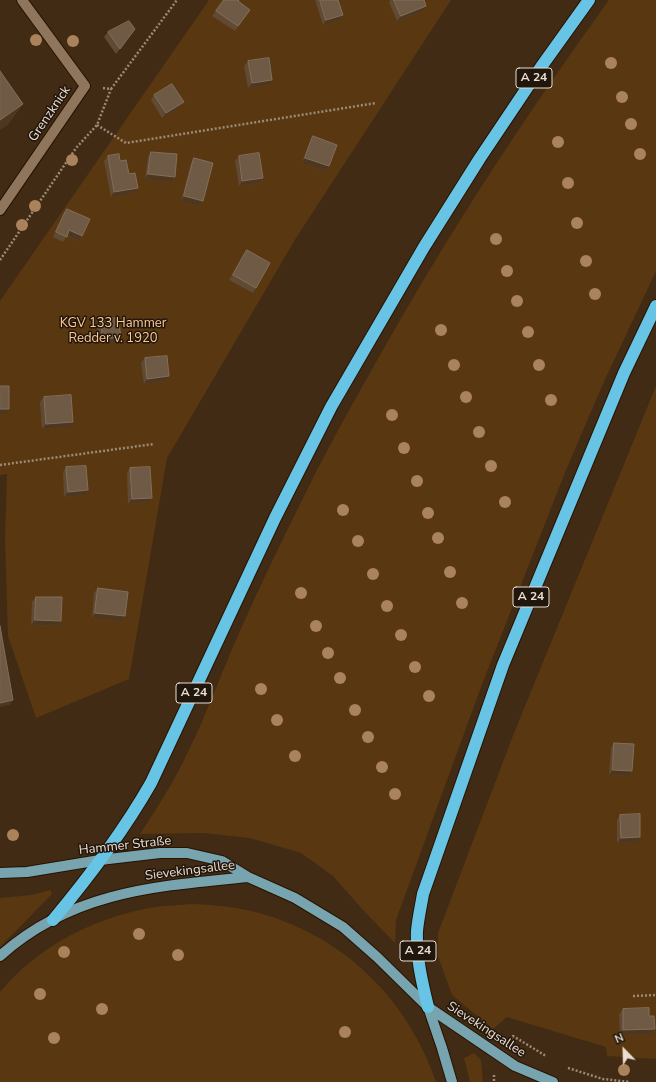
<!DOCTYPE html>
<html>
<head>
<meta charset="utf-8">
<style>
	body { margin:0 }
	#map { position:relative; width:656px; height:1082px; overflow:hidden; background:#412b14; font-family:"Nunito Sans",sans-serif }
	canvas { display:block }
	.north { position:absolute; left:604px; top:1030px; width:40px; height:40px; -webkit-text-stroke:3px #20160c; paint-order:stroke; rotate:337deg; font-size:11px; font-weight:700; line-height:16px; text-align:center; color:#ebddd0 }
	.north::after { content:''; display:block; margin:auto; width:14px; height:18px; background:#ebddd0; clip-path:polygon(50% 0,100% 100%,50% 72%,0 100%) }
</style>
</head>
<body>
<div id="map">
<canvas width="656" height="1082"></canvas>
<div class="north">N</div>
</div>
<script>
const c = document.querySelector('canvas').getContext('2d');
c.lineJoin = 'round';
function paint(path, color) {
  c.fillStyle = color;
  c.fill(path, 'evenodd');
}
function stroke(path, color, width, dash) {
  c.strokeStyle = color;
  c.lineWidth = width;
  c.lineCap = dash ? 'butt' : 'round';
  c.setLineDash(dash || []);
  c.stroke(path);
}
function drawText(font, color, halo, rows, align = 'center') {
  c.font = font + ' "Nunito Sans",sans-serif';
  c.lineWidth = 3;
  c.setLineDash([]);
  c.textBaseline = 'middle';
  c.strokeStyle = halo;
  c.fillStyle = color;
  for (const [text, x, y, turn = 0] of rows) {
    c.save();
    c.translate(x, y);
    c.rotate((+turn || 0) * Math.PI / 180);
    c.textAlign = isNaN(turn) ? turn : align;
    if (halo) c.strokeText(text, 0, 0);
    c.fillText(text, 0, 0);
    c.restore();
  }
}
const green = new Path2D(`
	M209,0H451L296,238L167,458L129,679L36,718L8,636L5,539L7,474L0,475V301Z
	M609,0H656V271L602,386L566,470L481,687L396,920L395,943L363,910L333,876L301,853L250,838L203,833L140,834C155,811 170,788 182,764C203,724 218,681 236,640C261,583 289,526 317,470C342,422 369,374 396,327C461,214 533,105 609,0Z
	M656,386V1059L607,1056L606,1047L507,1017L493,1029L452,995L438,956V933L514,733Z
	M50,890L52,894L0,947V898L32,895Z
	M194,904C215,905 235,907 255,912C341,934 407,997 436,1082H0V992C40,944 102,913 164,906C174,905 184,905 194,904Z
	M474,1053L481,1060L483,1082H470L464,1058Z`);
const path = new Path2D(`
	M103,88L111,89L177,0
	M97,125L126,143L376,103
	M0,260L76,148L97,125L111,89
	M0,465L154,444
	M633,996L656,995
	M511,1040L513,1036L546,1056
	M568,1068L603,1079L630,1082
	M494,1075V1082`);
const minor = new Path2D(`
	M0,210L85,86L22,0`);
const major = new Path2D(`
	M0,873L27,872L100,860L160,853H187L222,861L248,877L295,898L343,927L377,957L428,1007L515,1066L553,1082
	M0,956C72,891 157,886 248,877
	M428,1007L442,1048L452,1082`);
const highway = new Path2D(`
	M53,920C89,877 123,832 151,783L275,518L331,407L424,247L480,158L541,67L589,0
	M428,1007C422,982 416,957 417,931C418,919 421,906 423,894L503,665L624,373L656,306`);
const trees = [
	[36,40],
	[73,41],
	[611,63],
	[622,97],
	[631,124],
	[558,142],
	[640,154],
	[72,160],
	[568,183],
	[35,206],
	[577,223],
	[22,225],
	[496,239],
	[586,261],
	[507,271],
	[595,294],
	[517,301],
	[441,330],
	[528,332],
	[454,365],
	[539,365],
	[466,397],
	[551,400],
	[392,415],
	[479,432],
	[404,448],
	[491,466],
	[417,481],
	[505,502],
	[343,510],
	[428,513],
	[438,538],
	[358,541],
	[450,572],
	[373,574],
	[301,593],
	[462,603],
	[387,606],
	[316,626],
	[401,635],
	[328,653],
	[415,667],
	[340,678],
	[261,689],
	[429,696],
	[355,710],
	[277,720],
	[368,737],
	[295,756],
	[382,767],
	[395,794],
	[13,835],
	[139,934],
	[64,952],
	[178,955],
	[40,994],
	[102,1009],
	[345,1032],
	[54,1038],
	[624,1070]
];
const wall = new Path2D(`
	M224,0L250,10L235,31L212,16Z
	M315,0H338L340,20L323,25Z
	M391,0H424L422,11L397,21L389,2Z
	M135,29L116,54L104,37L108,32Z
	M248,61L269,85L248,88L244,66Z
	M154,95L184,102L180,107L162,118L151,100Z
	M313,136L329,166L326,171L302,163L310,141Z
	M151,152L171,182L145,179L148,157Z
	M108,156L120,161L129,174L134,193L111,197L104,161Z
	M239,156L263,178L259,183L239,186L235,161Z
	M194,158L203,201L199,206L181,201L191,163Z
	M67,209L82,236L79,241L67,236L63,242L53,237L63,214Z
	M247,250L256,288L253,293L229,280L243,255Z
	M100,320L121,337L117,342L99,344L97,325Z
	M145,358L165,381L144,384L141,363Z
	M44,397L73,422L69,427L42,429L40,402Z
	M66,467L84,495L64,497L63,472Z
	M130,468L148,502L128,504L127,473Z
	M98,588L125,616L122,621L92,618L94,593Z
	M36,597L61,621L58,626L31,625L32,602Z
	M614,743L629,776L609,775L611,748Z
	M620,815L637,842L617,843V820Z
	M623,1009L649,1016L652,1034L620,1035L619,1014Z`);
const shadedWall = new Path2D(`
	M426,6L422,11L397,21L401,16Z
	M343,15L340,20L323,25L326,20Z
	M272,80L269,85L248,88L252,83Z
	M184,102L180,107L162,118L166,113Z
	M23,104L8,125L0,130V120Z
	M305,158L329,166L326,171L302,163Z
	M148,174L175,177L171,182L145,179Z
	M263,178L259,183L239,186L242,181Z
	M138,188L134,193L111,197L114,192Z
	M184,196L203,201L199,206L181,201Z
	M69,230L82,236L79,241L66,235Z
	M121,337L117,342L99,344L103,339Z
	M169,376L165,381L144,384L147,379Z
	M0,409H9L5,414H0Z
	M73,422L69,427L42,429L46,424Z
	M88,490L84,495L64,497L68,492Z
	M152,498L148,502L128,504L132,499Z
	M95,613L125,616L122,621L92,618Z
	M35,620L61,621L58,626L31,625Z
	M13,700L10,705L0,707V703Z
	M613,770L632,771L629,776L609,775Z
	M640,837L637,842L617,843L621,838Z
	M655,1029L652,1034L620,1035L623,1030Z`);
const building = new Path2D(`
	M224,0H239L238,1L250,10L238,26L216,11Z
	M320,0H338L343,15L326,20Z
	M394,0H424L426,6L401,16Z
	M129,21L135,29L120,49L108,32Z
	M269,58L272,80L252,83L248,61Z
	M0,71L23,104L0,120Z
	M172,84L184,102L166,113L154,95Z
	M313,136L337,145L329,166L305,158Z
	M151,152L177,154L175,177L148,174Z
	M259,153L263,178L242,181L239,156Z
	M119,154L120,161L126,160L129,174L135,173L138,188L114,192L108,156Z
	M194,158L213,163L203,201L184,196Z
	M67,209L90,219L82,236L69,230L67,237L56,232Z
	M247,250L270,263L256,288L233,275Z
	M118,318L121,337L103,339L100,320Z
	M167,356L169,376L147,379L145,358Z
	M0,386H9V409H0Z
	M71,395L73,422L46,424L44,397Z
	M86,466L88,490L68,492L66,467Z
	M150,467L152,498L132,499L130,468Z
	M98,588L128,592L125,616L95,613Z
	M36,597H62L61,621L35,620Z
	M0,626L13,700L0,703Z
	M614,743L634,744L632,771L613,770Z
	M640,814V837L621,838L620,815Z
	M649,1008V1016H654L655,1029L623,1030V1009Z`);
const shields = [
	[534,78,36],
	[531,597,36],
	[194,693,36],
	[418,951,36]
];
const shieldNames = [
	["A 24",534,78],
	["A 24",531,597],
	["A 24",194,693],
	["A 24",418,951]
];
const streetNames = [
	["Grenzknick",50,114,-56],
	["Hammer Straße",125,846,-6],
	["Sievekingsallee",190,871,-7],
	["Sievekingsallee",486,1030,33]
];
const parkNames = [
	["KGV 133 Hammer",113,324],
	["Redder v. 1920",113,339]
];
paint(green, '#593811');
stroke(minor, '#271300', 12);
stroke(major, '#271300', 12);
stroke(highway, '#271300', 14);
stroke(path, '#9c8a78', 2.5, [2, 2]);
stroke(minor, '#8e755c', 10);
stroke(major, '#77a4ae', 10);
stroke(highway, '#67c4e5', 12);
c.fillStyle = '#aa825c';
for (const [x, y] of trees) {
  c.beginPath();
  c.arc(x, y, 6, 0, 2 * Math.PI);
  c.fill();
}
paint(wall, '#604a34');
paint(shadedWall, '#4e3720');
paint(building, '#6f5a45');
stroke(building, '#836e5a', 1);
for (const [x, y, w] of shields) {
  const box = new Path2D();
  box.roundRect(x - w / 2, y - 10, w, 20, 3);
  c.fillStyle = '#20160c';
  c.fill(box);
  stroke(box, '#ebddd0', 1);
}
drawText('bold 12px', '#ebddd0', null, shieldNames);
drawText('13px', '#ebddd0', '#20160c', streetNames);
drawText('13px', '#ffca96', '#20160c', parkNames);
</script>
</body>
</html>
